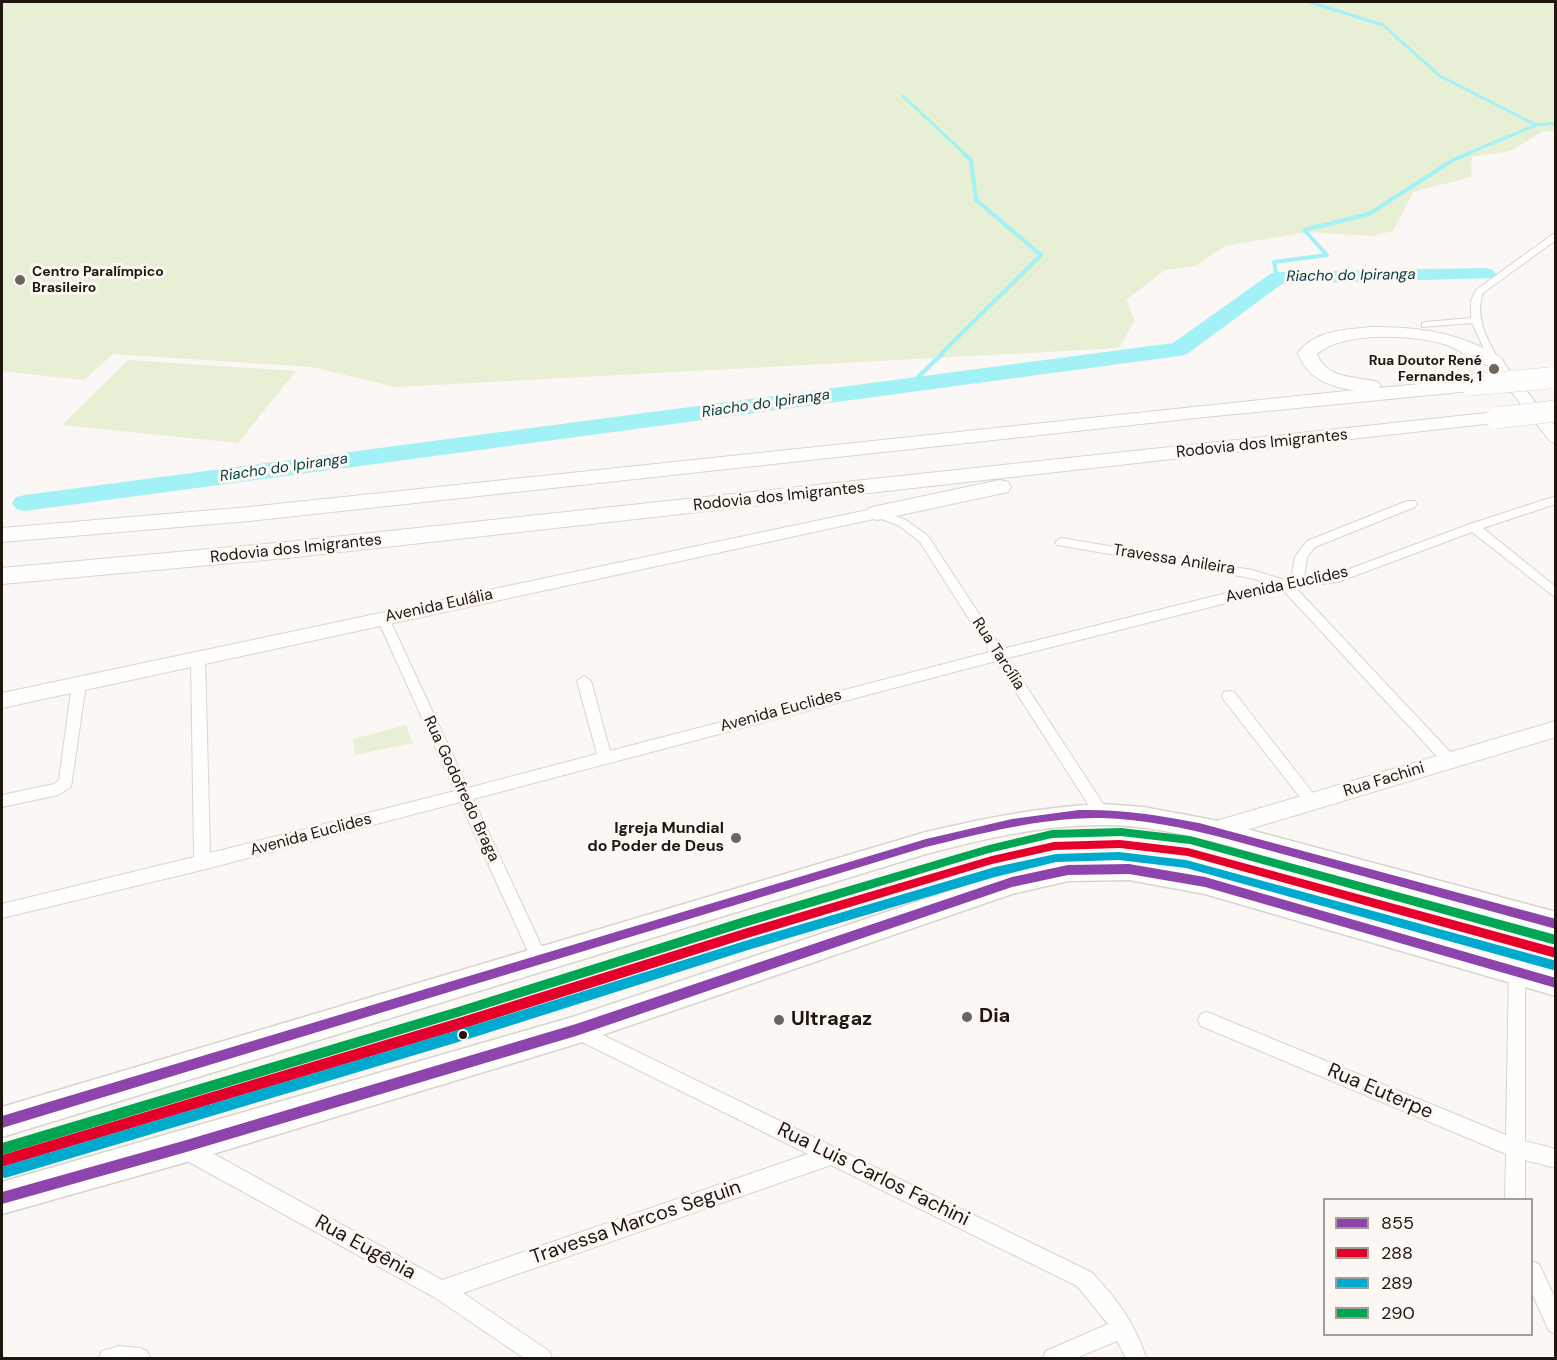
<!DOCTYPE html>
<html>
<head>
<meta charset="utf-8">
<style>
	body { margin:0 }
	#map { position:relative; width:1557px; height:1360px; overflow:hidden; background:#faf7f4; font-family:"DM Sans",sans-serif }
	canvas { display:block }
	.frame { position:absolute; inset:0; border:3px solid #1f170e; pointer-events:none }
	.legend { position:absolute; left:1323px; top:1198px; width:210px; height:138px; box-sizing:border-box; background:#fcf7f2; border:2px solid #a49d97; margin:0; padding:8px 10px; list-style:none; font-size:18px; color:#1f170e }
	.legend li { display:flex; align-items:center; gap:12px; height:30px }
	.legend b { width:30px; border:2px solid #a49d97 }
</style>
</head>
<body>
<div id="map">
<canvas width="1557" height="1360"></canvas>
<div class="frame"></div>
<ul class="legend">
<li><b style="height:8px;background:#8e44ad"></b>855</li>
<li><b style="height:8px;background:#e4002b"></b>288</li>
<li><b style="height:8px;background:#00a9ce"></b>289</li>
<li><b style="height:8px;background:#00a651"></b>290</li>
</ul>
</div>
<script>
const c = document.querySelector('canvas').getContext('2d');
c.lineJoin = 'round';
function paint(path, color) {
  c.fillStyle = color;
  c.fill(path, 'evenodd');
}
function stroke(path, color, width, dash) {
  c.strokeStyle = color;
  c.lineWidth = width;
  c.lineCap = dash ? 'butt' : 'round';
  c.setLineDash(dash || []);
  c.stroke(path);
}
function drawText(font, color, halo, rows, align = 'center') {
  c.font = font + ' "DM Sans",sans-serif';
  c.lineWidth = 6;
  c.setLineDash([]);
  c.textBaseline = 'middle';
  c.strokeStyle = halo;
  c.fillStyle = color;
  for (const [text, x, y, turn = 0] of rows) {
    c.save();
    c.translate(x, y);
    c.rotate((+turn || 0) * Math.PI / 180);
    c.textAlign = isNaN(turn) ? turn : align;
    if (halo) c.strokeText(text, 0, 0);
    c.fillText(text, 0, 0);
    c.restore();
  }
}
const green = new Path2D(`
	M2,2H1555V132L1544,131L1510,151L1472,157L1471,177L1413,192L1393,231L1372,236L1307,232L1225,246L1195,266L1165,270L1126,300L1135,320L1119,348L396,387L312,367L113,354L84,380L2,371Z
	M128,360L295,371H296L238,443L62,425Z
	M406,725L413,743L355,755L353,739Z`);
const streamFar2 = new Path2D(`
	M1309,2L1383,25L1440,76L1536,125
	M903,96L966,155
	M1464,155L1536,125L1556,123`);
const streamFar1 = new Path2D(`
	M1277,278L1274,262L1327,255L1304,230L1369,214L1453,160L1468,154
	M941,354L1041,255L976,200L971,160L964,154`);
const stream = new Path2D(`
	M910,385L943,353`);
const river = new Path2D(`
	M1486,268L1493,270L1496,274L1493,278L1282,284L1187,354L1179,356L25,511L16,509L12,503L16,497L25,495L1173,343L1270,274L1277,272Z`);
const street = new Path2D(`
	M1553,234H1556V240L1483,293C1474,318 1488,341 1500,362L1499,364L1495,365L1490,362L1472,323L1422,327V323L1425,322L1471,318V301L1476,290Z
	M1556,496V504L1483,528L1556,587V598L1472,532L1338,582L1295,587L1454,756L1456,760L1454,764L1449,766L1444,764L1282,589L1008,658L1107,810L1109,814L1107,818L1102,820L1097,818L996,661L473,799L548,960L546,965L540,968L534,965L460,802L202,870L2,918V904L194,857L191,657L198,652L205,657L210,853L455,791L377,618L383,613L389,618L468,788L597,754L577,681L584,676L591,681L610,751L990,652L920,542L898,525L873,516L871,513L873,510L877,509L906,520L928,536L1002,649L1267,583L1251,578L1057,545L1055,542L1061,538L1252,570L1285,580L1291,579L1295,557L1307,541L1407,501H1415L1417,504L1415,507L1315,547L1307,557L1304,578L1333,575L1470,524Z
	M79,679L84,680L86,684L71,787L58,795L2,807V795L54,784L59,780L72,684L74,680Z
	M1229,691L1234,692L1316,797L1318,801L1316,805L1311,807L1306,805L1224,700L1222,696L1224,692Z
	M1517,964L1523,966L1525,972V1141L1556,1149V1168L1525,1160V1200H1505L1506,1154L1201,1026L1198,1020L1201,1014L1207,1012L1506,1135L1509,972L1511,966Z
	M578,1023L1091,1272C1116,1297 1136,1325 1146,1358H1126L1117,1341L1076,1358H1043L1046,1351L1108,1324L1077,1286L831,1165L463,1293L549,1351L552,1358H524L434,1297L180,1157L178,1150L180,1143L187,1141L194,1143L442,1280L808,1154L572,1037L569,1031L572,1025Z
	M1532,1261L1539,1264L1556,1300V1334L1549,1331L1532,1293Z
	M119,1346L140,1348L147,1351L150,1358H99L102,1351Z`);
const secondary = new Path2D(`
	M1495,358L1500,359L1556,427V443L1550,441L1490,365L1488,362Z
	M877,508L883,509L885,513L883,517L2,708V693Z
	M1556,721V737L1213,840L1205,838L1202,831L1205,824L1213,822Z`);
const primary = new Path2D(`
	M1102,804L1143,807L1213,820L1556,912V936C1469,912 1383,889 1296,865C1236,848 1163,824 1101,825C1041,825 983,839 926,854L2,1137V1107L926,832C985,818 1041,807 1102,804Z
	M1129,858L1205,870L1556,970V996L1205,894L1129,880L1068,881L1012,894L576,1044L183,1163L2,1214V1182L576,1016L1012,870L1068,859Z`);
const highway = new Path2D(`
	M1374,327C1412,327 1450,331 1485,349C1492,353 1500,355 1504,362L1502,366C1484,370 1464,351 1447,345C1414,334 1343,331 1317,354C1327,380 1355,376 1378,382L1381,386L1379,388L1471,379L1478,381L1481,385L1478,389L1471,391L1205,417L249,521L2,542V528L249,507L1355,390C1330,387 1307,379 1298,353C1314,330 1348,329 1374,327Z
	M1496,412L1503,414L1506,418L1503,422L287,558L2,584V568L287,542Z
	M1000,480L1008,482L1011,487L1008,492L877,520L869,518L866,513L869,508L877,506Z`);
const highwayBridge = new Path2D(`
	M1471,385L1550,378
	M1496,418L1556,411`);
const bus1 = new Path2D(`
	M1079,810C1120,809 1159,815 1199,823L1556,919V929L1224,838C1184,828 1144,819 1102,818C1043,817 983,833 926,847L2,1128V1116L926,839L1012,819Z
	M1129,864L1205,877L1556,978V988L1205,887L1129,874L1068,875L1012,887L576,1036L183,1153L2,1204V1192L183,1141L576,1024L1012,877L1068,865Z`);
const bus2 = new Path2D(`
	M1120,840L1188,848L1556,948V958L1188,856L1120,848L1054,850L992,864L744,939L462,1029L2,1167V1155L462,1017L744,929L992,856L1054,842Z`);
const bus3 = new Path2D(`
	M1119,852L1186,860L1553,960L1556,961V969L1553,970L1186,868L1119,860L1056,862L995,877L748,950L465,1040L5,1178L2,1177V1167L5,1166L465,1028L748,940L995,867L1056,854Z`);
const bus4 = new Path2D(`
	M1121,828L1190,836L1556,935V945L1190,844L1121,836L1052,838L989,853L741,928L458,1017L2,1155V1143L458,1007L741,918L989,845L1052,830Z`);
const markers = [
	[20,280,6,"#6c655e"],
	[1494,369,6,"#6c655e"],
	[736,838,6,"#6c655e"],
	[967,1017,6,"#6c655e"],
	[779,1020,6,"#6c655e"],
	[463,1035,5,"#1f170e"]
];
const farPoinames = [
	["Centro Paralímpico",32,272],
	["Brasileiro",32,288],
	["Rua Doutor René",1482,361,"right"],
	["Fernandes, 1",1482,377,"right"]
];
const farWaternames = [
	["Riacho do Ipiranga",1351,276,-1],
	["Riacho do Ipiranga",766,404,-8],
	["Riacho do Ipiranga",284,468,-8]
];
const streetNames = [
	["Rodovia dos Imigrantes",1262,444,-6],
	["Rodovia dos Imigrantes",779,497,-6],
	["Rodovia dos Imigrantes",296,549,-6],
	["Travessa Anileira",1174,560,9],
	["Avenida Euclides",1287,585,-12],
	["Avenida Eulália",439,606,-12],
	["Rua Tarcília",998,654,57],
	["Avenida Euclides",781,711,-15],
	["Rua Fachini",1384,780,-17],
	["Rua Godofredo Braga",461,789,65],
	["Avenida Euclides",311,835,-15]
];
const poiNames = [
	["Igreja Mundial",724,829],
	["do Poder de Deus",724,847]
];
const nearPoinames = [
	["Dia",979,1017],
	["Ultragaz",791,1020]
];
const nearStreetnames = [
	["Rua Euterpe",1380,1092,23],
	["Rua Luis Carlos Fachini",873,1175,26],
	["Travessa Marcos Seguin",636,1223,-19],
	["Rua Eugênia",365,1248,29]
];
paint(green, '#e7f0d5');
stroke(streamFar2, '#a2f1f7', 3);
stroke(streamFar1, '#a2f1f7', 4);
stroke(stream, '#a2f1f7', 4.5);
paint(river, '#a2f1f7');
stroke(street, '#dad4ce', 2);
stroke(secondary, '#dad4ce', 2);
stroke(primary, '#dad4ce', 3);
stroke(highway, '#dad4ce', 2);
paint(street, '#fefefd');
paint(secondary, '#fefefd');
paint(primary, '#fefefd');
paint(highway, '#fefefd');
stroke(highwayBridge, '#dad4ce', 22, []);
stroke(highwayBridge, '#fefefd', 21);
paint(bus1, '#8e44ad');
paint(bus2, '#e4002b');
paint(bus3, '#00a9ce');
paint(bus4, '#00a651');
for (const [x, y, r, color] of markers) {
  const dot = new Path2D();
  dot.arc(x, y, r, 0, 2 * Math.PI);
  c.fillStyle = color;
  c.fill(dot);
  stroke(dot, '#fcf7f2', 2);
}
drawText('bold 14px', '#1f170e', '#fcf7f2', farPoinames, 'left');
drawText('italic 15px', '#013b3f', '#fcf7f2', farWaternames);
drawText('16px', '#1f170e', '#fcf7f2', streetNames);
drawText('bold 16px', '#1f170e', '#fcf7f2', poiNames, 'right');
drawText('bold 20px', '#1f170e', '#fcf7f2', nearPoinames, 'left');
drawText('20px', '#1f170e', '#fcf7f2', nearStreetnames);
</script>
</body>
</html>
